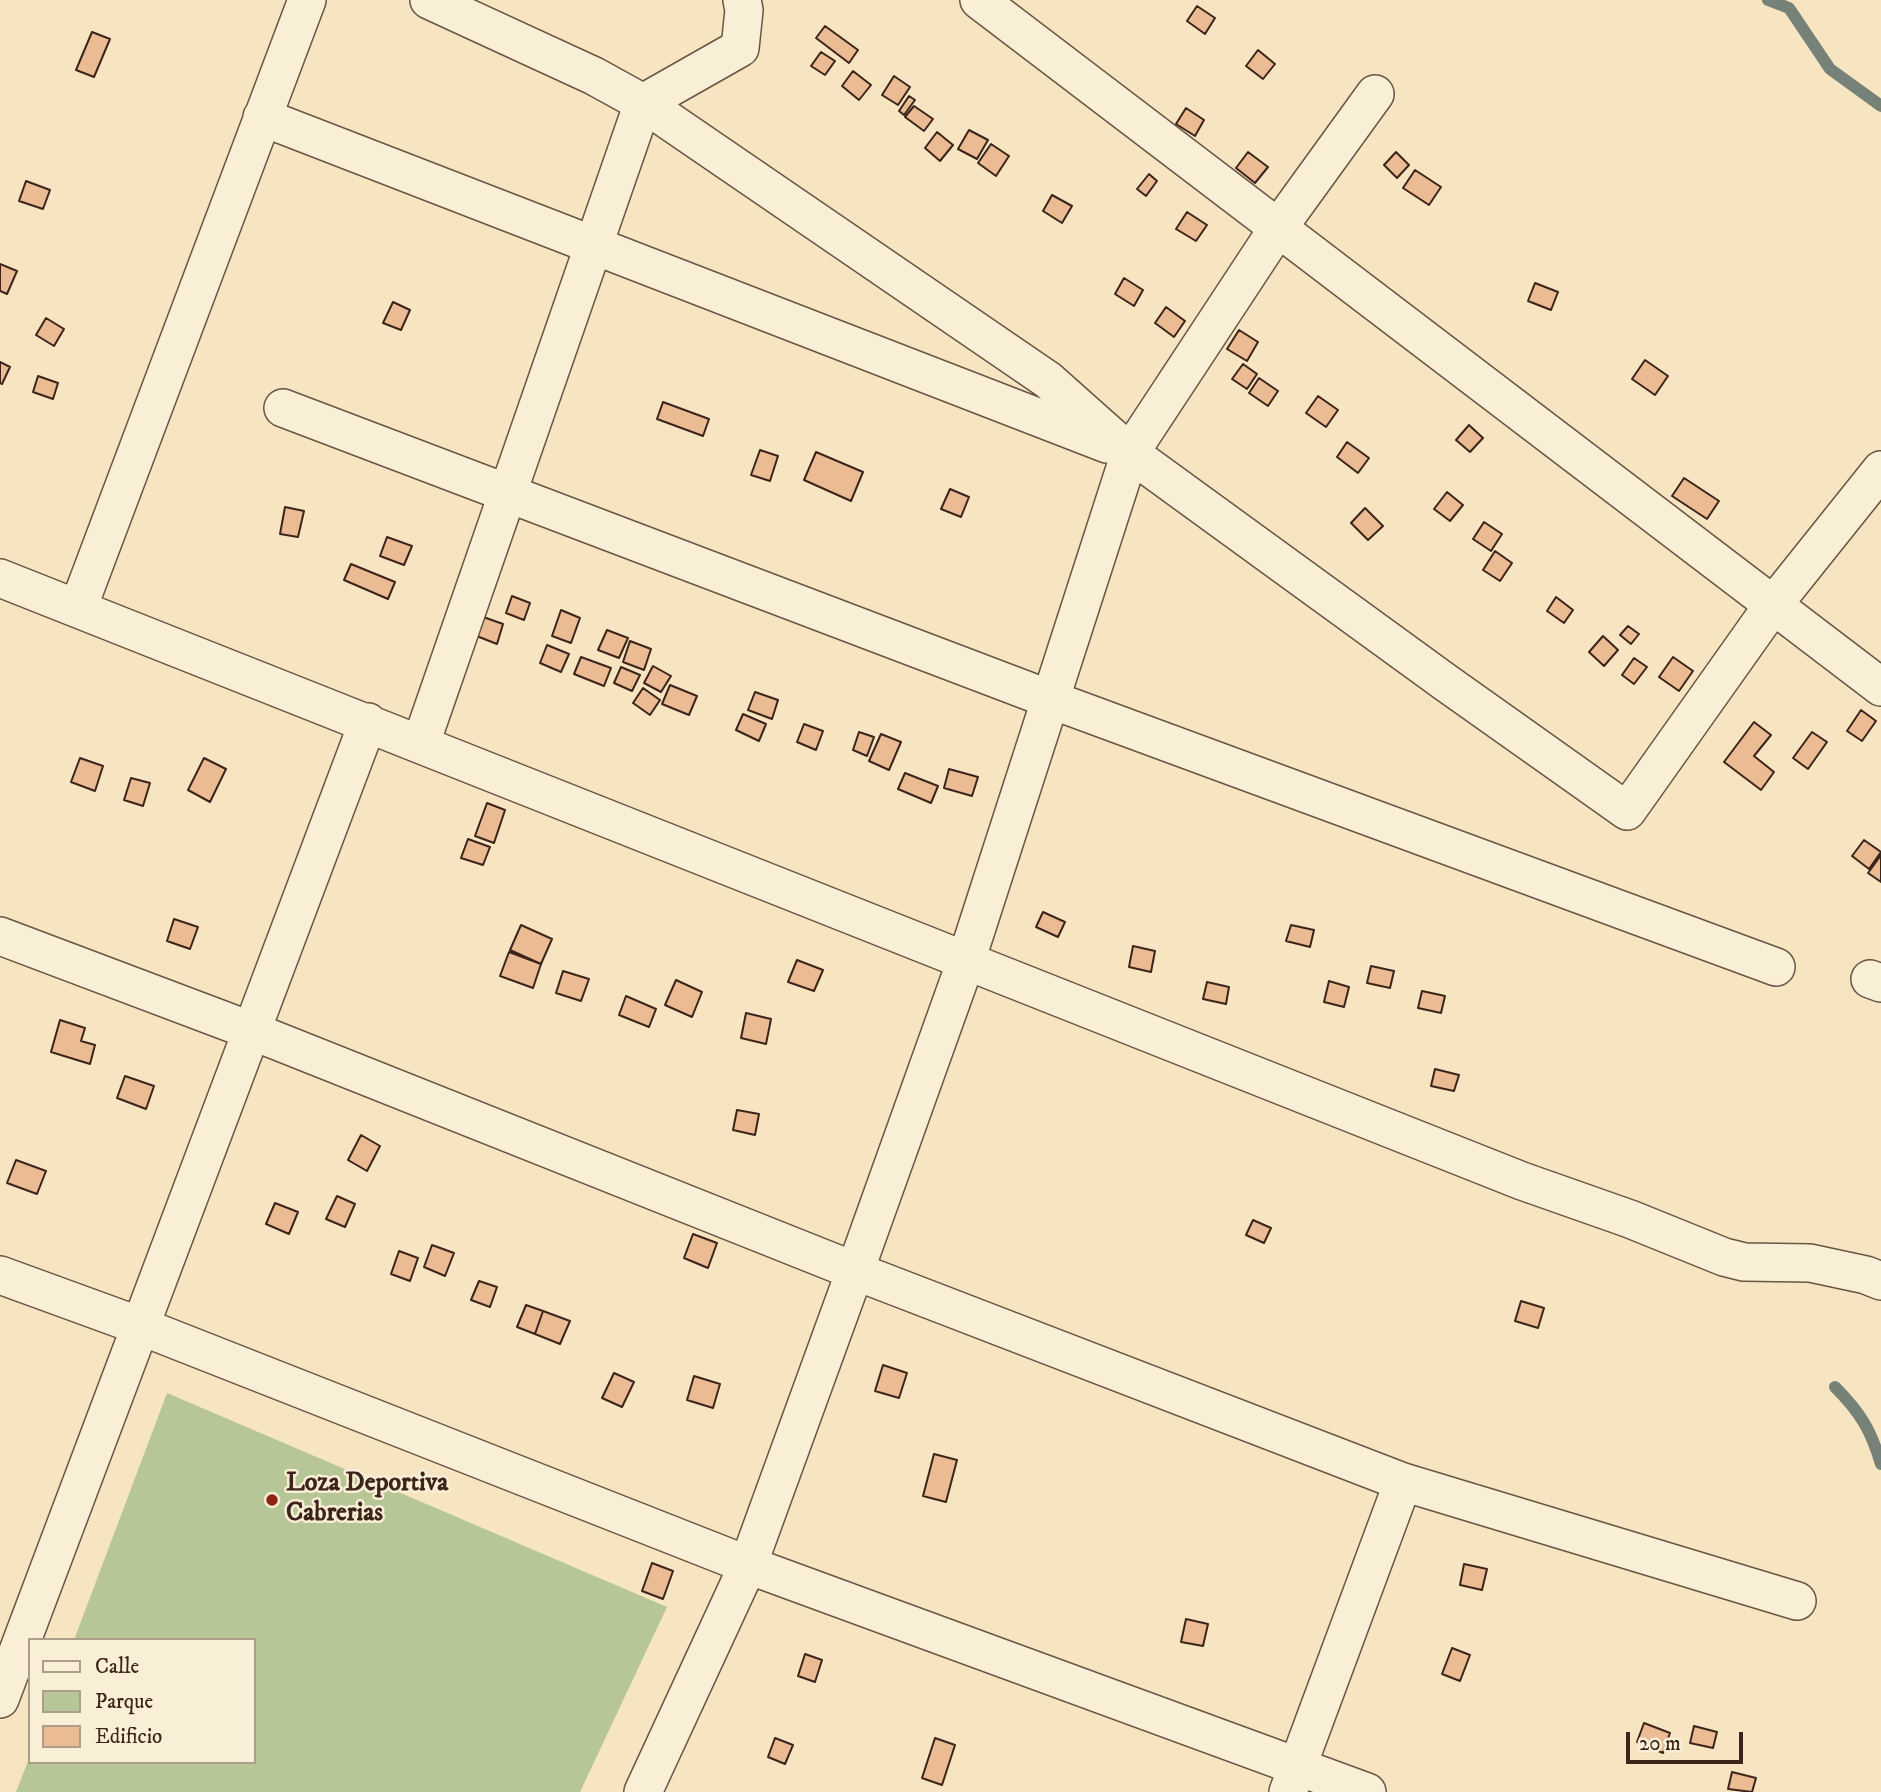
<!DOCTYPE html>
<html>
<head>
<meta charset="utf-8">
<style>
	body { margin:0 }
	#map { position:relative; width:1881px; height:1792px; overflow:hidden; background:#f6e5c0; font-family:"IM FELL DW Pica",serif }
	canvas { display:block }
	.legend { position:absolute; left:28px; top:1638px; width:228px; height:126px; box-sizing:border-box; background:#f9eed6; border:2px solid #ad9d8b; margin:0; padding:9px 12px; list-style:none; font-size:21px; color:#3c241b }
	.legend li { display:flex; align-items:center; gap:14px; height:35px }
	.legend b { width:35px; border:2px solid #ad9d8b }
	.scale { position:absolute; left:1626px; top:1732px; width:117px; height:32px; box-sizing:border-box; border:4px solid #3c241b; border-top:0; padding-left:9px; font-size:21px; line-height:24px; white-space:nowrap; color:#3c241b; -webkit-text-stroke:5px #f9eed6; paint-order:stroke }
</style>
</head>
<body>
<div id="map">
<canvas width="1881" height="1792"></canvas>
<ul class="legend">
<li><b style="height:9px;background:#f9eed6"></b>Calle</li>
<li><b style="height:19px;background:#b7c696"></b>Parque</li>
<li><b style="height:19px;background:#ebbb93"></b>Edificio</li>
</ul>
<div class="scale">20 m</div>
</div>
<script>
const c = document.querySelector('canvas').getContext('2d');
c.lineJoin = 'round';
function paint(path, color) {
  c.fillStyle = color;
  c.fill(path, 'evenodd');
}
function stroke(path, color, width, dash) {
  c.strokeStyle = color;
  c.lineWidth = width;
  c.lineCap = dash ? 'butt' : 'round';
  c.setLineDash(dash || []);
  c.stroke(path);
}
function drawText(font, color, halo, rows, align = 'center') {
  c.font = font + ' "IM FELL DW Pica",serif';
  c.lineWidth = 5;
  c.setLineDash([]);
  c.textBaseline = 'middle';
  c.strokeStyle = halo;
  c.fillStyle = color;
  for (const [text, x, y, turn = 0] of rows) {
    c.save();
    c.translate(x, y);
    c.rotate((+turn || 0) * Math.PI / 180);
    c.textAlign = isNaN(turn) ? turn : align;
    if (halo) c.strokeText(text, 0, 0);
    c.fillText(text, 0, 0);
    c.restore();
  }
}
const green = new Path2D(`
	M167,1393L667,1607L580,1792H16L30,1756V1762H254V1640H74Z`);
const stream = new Path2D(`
	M1768,0L1789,8L1830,69L1881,106
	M1835,1387C1860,1412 1871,1430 1881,1464`);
const building = new Path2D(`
	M1197,6L1215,18L1205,34L1187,21Z
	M825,26L858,50L849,63L816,38Z
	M92,32L110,39L94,77L76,70Z
	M1258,50L1275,64L1263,79L1246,66Z
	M821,52L835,61L825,75L811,66Z
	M853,71L871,85L859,100L842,86Z
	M894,76L910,87L898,105L882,95Z
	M909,96L915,100L904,115L899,111Z
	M914,106L933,119L924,131L905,117Z
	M1186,108L1204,120L1195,136L1176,124Z
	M969,130L988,140L977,159L958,149Z
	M937,132L953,145L940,161L925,148Z
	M991,144L1009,156L996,176L978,163Z
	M1248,152L1268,167L1255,183L1236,168Z
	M1396,152L1409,165L1397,178L1384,165Z
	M1415,170L1441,187L1429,205L1403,188Z
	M1149,174L1157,181L1146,196L1137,189Z
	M26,181L50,190L43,209L19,201Z
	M1052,195L1072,206L1062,223L1043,211Z
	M1187,212L1207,225L1196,241L1176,229Z
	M0,264L17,271L7,294L0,291Z
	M1124,278L1143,290L1134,306L1115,294Z
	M1535,283L1558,292L1551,310L1528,301Z
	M393,302L410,310L401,330L383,323Z
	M1166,307L1185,321L1174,337L1155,323Z
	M46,318L64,329L54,346L36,335Z
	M1239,330L1258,342L1247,361L1227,349Z
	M1645,360L1668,376L1655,395L1632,379Z
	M0,362L10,367L2,384L0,383Z
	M1243,364L1257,374L1247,389L1232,379Z
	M38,376L58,383L53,399L33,392Z
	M1259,378L1278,391L1268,406L1249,393Z
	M1318,396L1338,410L1326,427L1306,413Z
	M663,402L709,419L703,436L657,419Z
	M1469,425L1483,438L1470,452L1456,440Z
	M1347,442L1369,458L1358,473L1337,457Z
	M760,450L778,456L770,481L751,475Z
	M816,452L863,472L851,501L804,480Z
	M1684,478L1719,501L1707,519L1672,496Z
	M950,489L969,497L961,517L941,509Z
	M1447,492L1463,505L1450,521L1434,509Z
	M285,507L304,511L298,537L280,534Z
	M1365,508L1383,526L1368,540L1351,523Z
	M1484,522L1502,534L1491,551L1473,539Z
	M387,537L412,546L404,565L380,556Z
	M1495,551L1512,563L1500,581L1483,570Z
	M351,564L395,582L388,599L344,580Z
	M512,596L530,603L524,620L506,613Z
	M1556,597L1573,610L1564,623L1547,611Z
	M561,610L580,618L571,643L552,636Z
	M475,614L503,624L497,644L469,633Z
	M1628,626L1639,634L1631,644L1620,635Z
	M607,630L628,638L619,658L598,650Z
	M1603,636L1618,650L1604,666L1589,652Z
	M630,641L651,649L644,670L623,662Z
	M547,645L569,654L561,672L540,663Z
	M581,657L611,668L604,686L574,674Z
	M1673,657L1693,671L1679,691L1659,677Z
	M1634,658L1647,667L1634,684L1622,675Z
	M653,666L671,676L661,692L644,683Z
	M621,667L640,675L632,691L614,683Z
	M670,685L697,696L689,715L662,704Z
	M643,688L660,700L650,715L633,703Z
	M755,692L778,700L772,719L748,710Z
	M1861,710L1876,721L1862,741L1847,731Z
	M743,714L766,724L759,741L736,730Z
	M1754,722L1771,735L1754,756L1774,772L1761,790L1724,762Z
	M804,724L823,731L816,750L797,742Z
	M859,732L874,737L867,756L853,750Z
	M1812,732L1827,742L1808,769L1793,758Z
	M881,734L901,742L889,770L869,761Z
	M80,758L103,766L95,791L71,782Z
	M204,758L226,769L210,802L188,790Z
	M949,769L978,777L972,796L944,788Z
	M905,773L938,786L931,803L898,789Z
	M131,778L150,783L143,806L124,800Z
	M487,803L505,810L494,843L475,836Z
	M468,839L490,847L483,865L461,858Z
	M1864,840L1881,852L1869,869L1852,856Z
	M1881,855V882L1868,873Z
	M1043,912L1065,922L1058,937L1036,927Z
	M174,919L198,927L190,949L167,941Z
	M521,925L552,939L541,964L510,950Z
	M1291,925L1314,930L1310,947L1286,941Z
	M1133,946L1155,951L1151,972L1129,967Z
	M509,952L541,964L533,988L500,976Z
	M797,960L823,970L814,991L788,982Z
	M1371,966L1394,971L1390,988L1367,983Z
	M563,971L589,979L581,1001L556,993Z
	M676,980L702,992L692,1017L665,1005Z
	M1329,981L1349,987L1344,1007L1324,1002Z
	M1207,982L1229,987L1226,1004L1203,999Z
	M1422,991L1445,996L1441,1013L1418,1008Z
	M626,996L656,1009L649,1027L619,1015Z
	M746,1013L771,1019L766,1044L741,1038Z
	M60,1020L85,1028L81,1041L95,1045L90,1064L51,1052Z
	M1435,1069L1459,1075L1454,1091L1431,1086Z
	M125,1076L154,1086L146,1109L117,1098Z
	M737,1110L759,1114L755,1135L733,1130Z
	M361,1135L380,1146L367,1171L348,1160Z
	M16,1160L46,1171L37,1194L7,1183Z
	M337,1196L355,1204L345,1227L326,1219Z
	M275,1203L298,1212L289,1234L266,1224Z
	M1253,1220L1271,1228L1264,1243L1246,1235Z
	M693,1234L717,1243L708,1268L684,1258Z
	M432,1245L454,1253L445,1276L424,1267Z
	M399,1251L418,1258L410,1281L391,1274Z
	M479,1281L497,1287L490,1307L471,1300Z
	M1521,1301L1544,1308L1538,1328L1515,1321Z
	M526,1305L543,1311L535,1334L517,1327Z
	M543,1311L570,1321L560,1344L535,1334Z
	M883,1365L907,1373L899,1398L875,1391Z
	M614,1373L634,1382L622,1407L602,1398Z
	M694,1376L720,1384L713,1408L687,1400Z
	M934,1454L957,1460L946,1502L923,1496Z
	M652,1563L673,1571L663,1599L642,1591Z
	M1464,1564L1487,1569L1482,1590L1460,1585Z
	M1186,1619L1208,1624L1203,1646L1181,1642Z
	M1452,1648L1470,1655L1460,1681L1442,1674Z
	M805,1654L822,1660L815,1682L798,1676Z
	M1644,1723L1670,1733L1663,1753L1637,1742Z
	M1694,1726L1717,1732L1713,1748L1690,1743Z
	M775,1738L793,1745L785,1764L768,1757Z
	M935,1738L955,1745L942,1785L922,1778Z
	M1732,1772L1756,1778L1752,1792L1728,1789Z`);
const minor = new Path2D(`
	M429,0L594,76L643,103L1048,380L1130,453L1445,682L1627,811L1773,605L1881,470
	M979,0L1881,687
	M262,117L1107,444
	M283,408L1052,700L1776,967
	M0,578L1522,1181L1630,1219L1724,1257L1744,1262L1810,1263L1866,1275L1881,1281
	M78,608L307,0
	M421,743L643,103L740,48L744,10L742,0
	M0,936L252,1031L855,1271L1403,1482L1797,1601
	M1870,979L1881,983
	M0,1275L140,1326L748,1565L1367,1792
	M0,1699L368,722
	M643,1792L748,1565L855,1271L966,961L1130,453L1278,228L1375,94
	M1288,1792L1403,1482`);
const markers = [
	[272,1500,7,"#8f2418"]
];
const poiNames = [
	["Loza Deportiva",286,1485],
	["Cabrerias",286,1515]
];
paint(green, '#b7c696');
stroke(stream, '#768178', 12);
paint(building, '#ebbb93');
stroke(building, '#3c241b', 2);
stroke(minor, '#6a5444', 40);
stroke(minor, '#f9eed6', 37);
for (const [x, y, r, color] of markers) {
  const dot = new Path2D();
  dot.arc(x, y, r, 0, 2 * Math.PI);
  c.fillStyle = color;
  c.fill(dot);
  stroke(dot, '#f9eed6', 2.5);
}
drawText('bold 26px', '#3c241b', '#f9eed6', poiNames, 'left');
</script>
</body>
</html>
